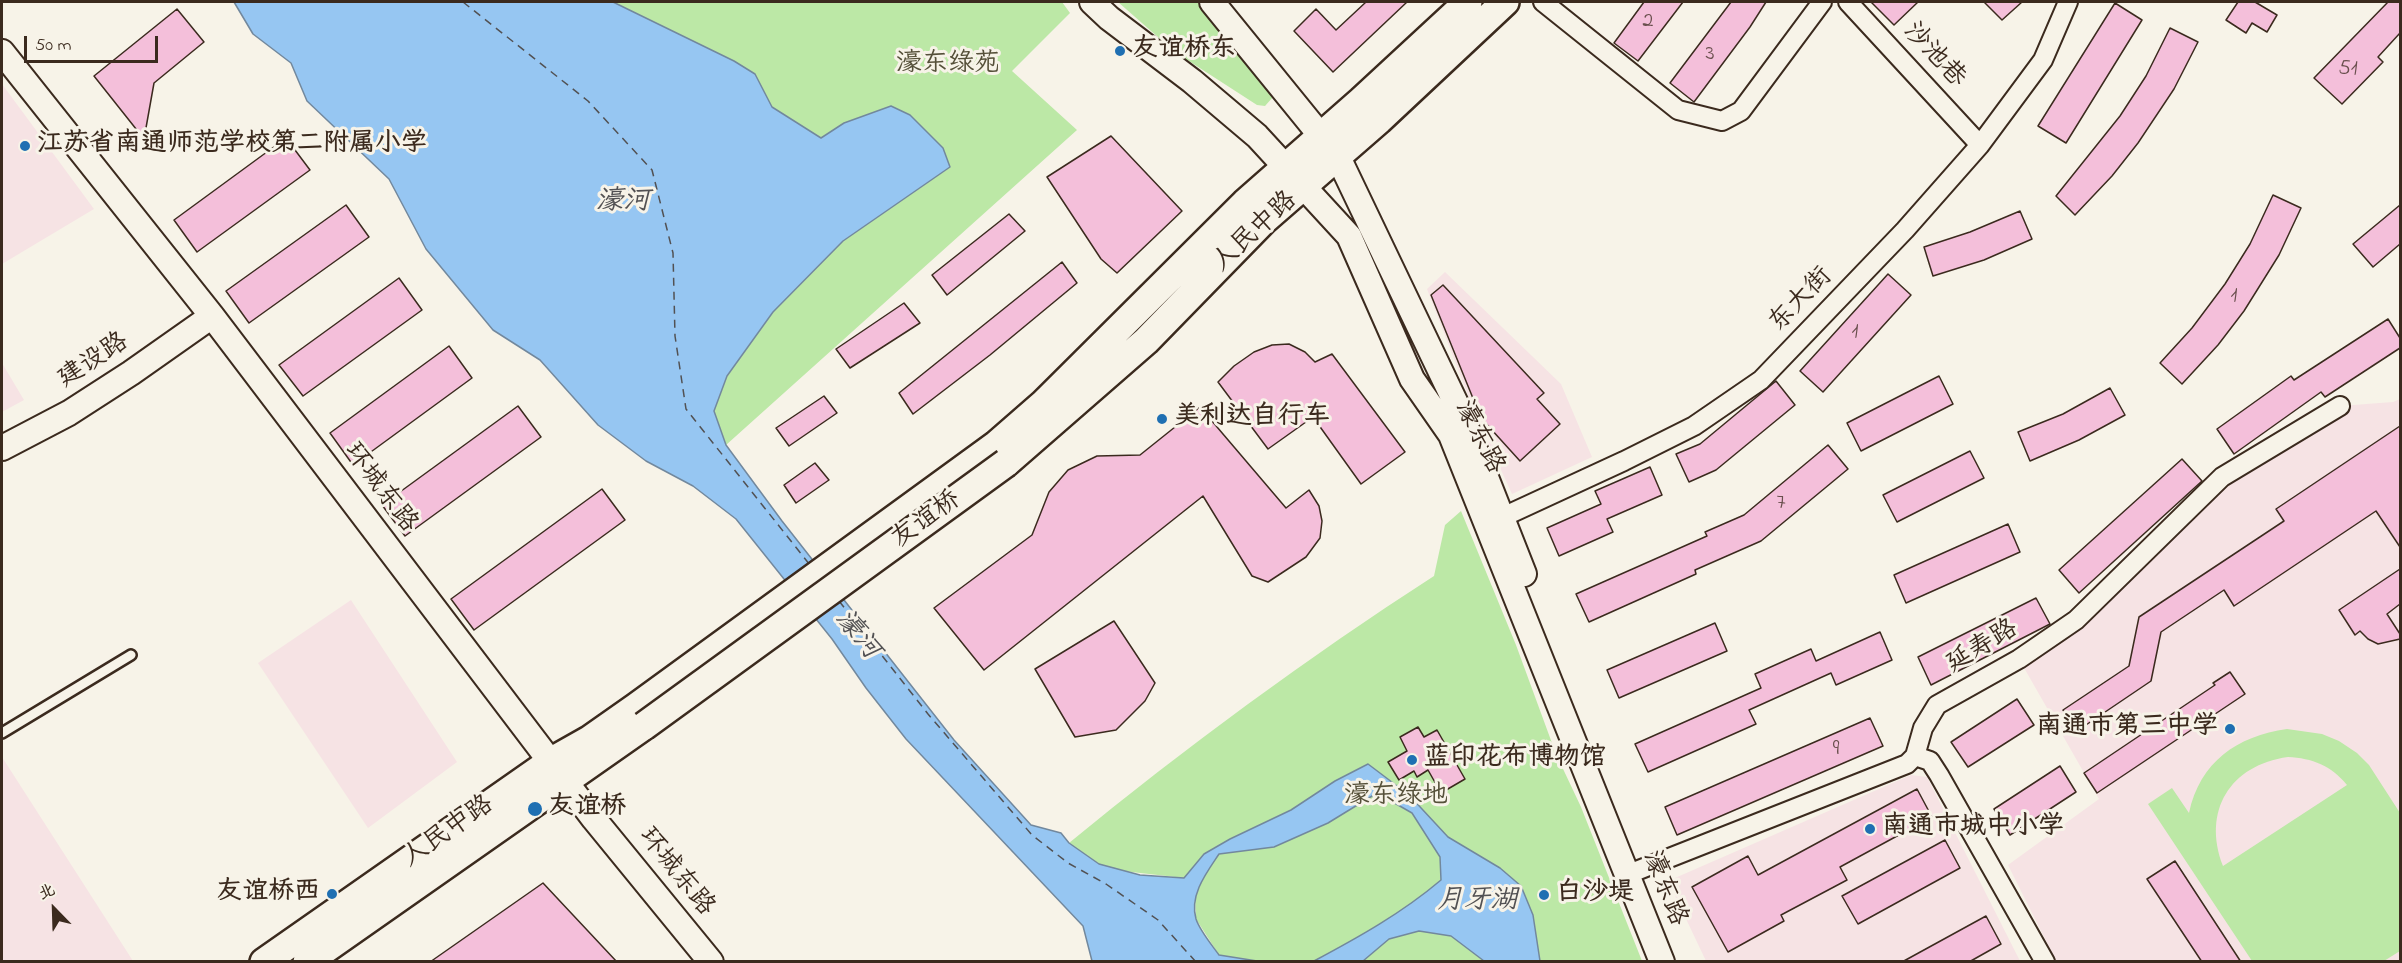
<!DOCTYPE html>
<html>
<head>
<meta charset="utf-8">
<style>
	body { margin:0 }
	#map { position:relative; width:2402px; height:963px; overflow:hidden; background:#f7f3e8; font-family:"Indie Flower","LXGW WenKai TC",sans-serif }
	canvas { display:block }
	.frame { position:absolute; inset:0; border:3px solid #3b2a1e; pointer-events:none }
	.north { position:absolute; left:24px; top:879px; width:60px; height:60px; -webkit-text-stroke:4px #f7f3e8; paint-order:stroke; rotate:337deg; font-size:16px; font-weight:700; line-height:24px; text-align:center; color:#3b2a1e }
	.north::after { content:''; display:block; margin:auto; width:21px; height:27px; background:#3b2a1e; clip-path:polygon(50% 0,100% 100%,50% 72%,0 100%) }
	.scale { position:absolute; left:24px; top:36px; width:134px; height:27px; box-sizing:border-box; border:3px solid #3b2a1e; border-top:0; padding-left:8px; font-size:18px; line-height:21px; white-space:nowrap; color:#3b2a1e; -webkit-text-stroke:4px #f7f3e8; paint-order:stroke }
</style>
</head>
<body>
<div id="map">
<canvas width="2402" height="963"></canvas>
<div class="frame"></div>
<div class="north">北</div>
<div class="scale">50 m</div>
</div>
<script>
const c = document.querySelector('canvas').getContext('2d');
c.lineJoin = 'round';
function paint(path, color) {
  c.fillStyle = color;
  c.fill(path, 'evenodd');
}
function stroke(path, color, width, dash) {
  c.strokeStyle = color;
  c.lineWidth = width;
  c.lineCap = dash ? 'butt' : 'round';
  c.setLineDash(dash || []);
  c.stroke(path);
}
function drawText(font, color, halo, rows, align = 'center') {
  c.font = font + ' "Indie Flower","LXGW WenKai TC",sans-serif';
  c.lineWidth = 6;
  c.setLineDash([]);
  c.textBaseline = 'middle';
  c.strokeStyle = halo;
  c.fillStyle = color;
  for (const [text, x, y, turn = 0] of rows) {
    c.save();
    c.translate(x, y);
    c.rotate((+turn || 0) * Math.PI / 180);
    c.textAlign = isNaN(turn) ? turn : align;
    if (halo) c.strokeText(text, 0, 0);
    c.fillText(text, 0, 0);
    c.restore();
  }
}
const built = new Path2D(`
	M2,84L94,209L2,264Z
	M1445,272L1561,384L1592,457L1512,494L1475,413L1427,289Z
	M2,363L24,400L2,412Z
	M2400,399V961H2056L2008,865L2099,799L2019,659L2076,620L2222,477L2340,406L2393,402Z
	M351,600L457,762L368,828L258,663Z
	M2,757L133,961H2Z
	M1911,775L1927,777L2020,961H1706L1668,881Z`);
const green = new Path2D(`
	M613,2H1062L1070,13L1012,71L1077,130L726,445L714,411L727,376L773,312L843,241L950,167L943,148L910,115L844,123L821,138L772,107L755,74L734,61Z
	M1118,2H1197L1210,14L1273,97L1265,106L1257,105L1175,52Z
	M1461,511L1516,645L1556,754L1581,807L1642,961L1257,962L1219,955L1196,919L1195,897L1184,878L1123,871L1099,864L1069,843C1186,747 1307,658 1434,576L1445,525Z
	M2287,729L2322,734L2339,741L2357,753L2369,765L2400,813V951L2384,961H2252L2148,804L2172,788L2189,813C2200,762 2237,736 2287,729ZM2288,757C2312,758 2332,766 2347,785L2223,866C2202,811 2230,765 2288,757Z`);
const water = new Path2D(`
	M234,2H613L734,61L755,74L772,107L821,138L844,123L891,106L910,115L943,148L950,167L843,241L773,312L727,376L714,411L726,445L782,521L954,740L1031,825L1061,833L1069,843L1099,864L1140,875L1184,878L1204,854L1230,839L1291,810L1335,781L1368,764L1409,795L1448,837L1500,868L1521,886L1533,915L1540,961H1484L1451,936L1419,931L1389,939L1363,961H1314C1359,937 1402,913 1441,880L1440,857L1412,813L1377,793L1328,823L1274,847L1219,854C1207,872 1189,895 1196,919C1200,931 1212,945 1219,955L1257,961H1092L1083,926L906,739L866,688L832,639L736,519L693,486L646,461L598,425L540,360L493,330L426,249L389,179L307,101L291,63L253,34Z`);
const ferry = new Path2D(`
	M463,2L588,101L652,170L673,253L675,336L686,409L810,565
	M839,601L928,714L1032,835L1068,863L1106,884L1158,920L1196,962`);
const building = new Path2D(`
	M1366,2H1407L1333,72L1294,31L1316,9L1336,30Z
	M1644,2H1683L1638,61L1614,43Z
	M1731,2H1766L1750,27L1694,102L1670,83Z
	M1871,2H1918L1894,25Z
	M1984,2H2022L2002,20Z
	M2238,2H2255L2277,15L2267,32L2252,23L2246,33L2226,20Z
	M2388,2H2400V33L2378,57L2383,62L2342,104L2314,78Z
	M2115,3L2142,20L2066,143L2038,126Z
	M177,9L204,42L154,83L144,139L94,76Z
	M2170,28L2198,42L2174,89L2138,143L2112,176L2075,215L2056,196L2120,116L2146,76Z
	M1111,136L1182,211L1117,273L1101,259L1047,177Z
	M286,138L310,170L197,252L174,220Z
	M2273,195L2301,208L2279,255L2244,311L2218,345L2182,384L2160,363L2192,328L2225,284L2250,244Z
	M346,205L369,237L249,323L226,291Z
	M2400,205V244L2373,267L2353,244Z
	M2020,211L2032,239L1984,260L1933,276L1924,247L1970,232Z
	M1009,214L1025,231L947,295L932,275Z
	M1062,262L1077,283L990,355L913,414L899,393Z
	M1888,274L1911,295L1823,392L1800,371Z
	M399,278L422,310L303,396L279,365Z
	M1443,285L1544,393L1537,399L1560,424L1520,461L1481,418L1431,295Z
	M904,303L920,323L850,368L836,349Z
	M2388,319L2400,338V348L2325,397L2321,392L2234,454L2217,429L2291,376L2294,380Z
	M1289,344L1305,352L1315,362L1332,354L1405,452L1361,484L1313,417L1268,449L1218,382L1234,366L1254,352L1272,345Z
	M449,346L472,378L353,465L330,433Z
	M1939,376L1953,404L1861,451L1847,423Z
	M1776,381L1795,405L1716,470L1689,482L1676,454L1700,444Z
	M2110,388L2125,415L2079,440L2030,461L2018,432L2063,414Z
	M824,396L837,413L789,446L776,428Z
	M518,406L541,437L405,536L382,505Z
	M1200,407L1286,508L1309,490L1319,506L1322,521L1320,538L1306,557L1268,582L1252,576L1203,496L984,670L934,608L1032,535L1049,492L1068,470L1097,456L1140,455Z
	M2400,426V547L2376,511L2234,606L2224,590L2161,632L2151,681L2077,731L2063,710L2129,666L2139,617L2284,521L2276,509Z
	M1828,445L1848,469L1761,541L1695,570L1696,574L1589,622L1576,594L1707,536L1705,532L1744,515Z
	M1970,451L1984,478L1897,522L1883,495Z
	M2182,459L2202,481L2079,593L2059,570Z
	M815,463L829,480L796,503L784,485Z
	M1650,467L1662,495L1607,519L1613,532L1559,556L1547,528L1601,504L1595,491Z
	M602,489L625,520L474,630L451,599Z
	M2008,524L2020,552L1906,603L1894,575Z
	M2400,569V604L2387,614L2400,634V639L2378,644L2368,639L2360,631L2355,635L2339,610Z
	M2036,598L2050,624L1931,685L1918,657Z
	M1114,621L1155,683L1145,701L1116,730L1075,737L1035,669Z
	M1715,623L1727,651L1619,698L1607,670Z
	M1880,632L1892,660L1836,685L1831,673L1749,710L1756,724L1648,772L1635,744L1761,688L1755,674L1811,649L1816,661Z
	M2230,672L2245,694L2097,793L2084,773L2215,685L2213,683Z
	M2017,699L2034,725L1968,767L1951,742Z
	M1870,718L1883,746L1677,835L1665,807Z
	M1418,727L1424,737L1437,730L1465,779L1441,793L1428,770L1417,777L1414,771L1399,780L1388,762L1407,751L1400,737Z
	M2060,766L2076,792L2010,835L1994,809Z
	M1917,789L1932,817L1840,867L1847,880L1781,915L1784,921L1728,952L1692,887L1748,856L1758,875Z
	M1945,840L1960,868L1858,924L1842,896Z
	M2175,861L2241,962H2202L2147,879Z
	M543,883L617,962H430Z
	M1986,916L2001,944L1969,962H1902Z`);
const lane = new Path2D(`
	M2,733L131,655`);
const street = new Path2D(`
	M1543,2L1678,110L1722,121L1741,111L1822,2
	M1848,2L1980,145
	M1492,522L1624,461L1694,426L1761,380L1905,230L1980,145L2043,60L2068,2
	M1915,756L1930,761L1939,775L2045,962
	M1626,875L1907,764L1915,756L1923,728L1937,705L2019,659L2076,620L2222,477L2340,406`);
const secondary = new Path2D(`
	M1092,2L1109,18L1192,81L1257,136L1349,236L1412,379L1451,435L1662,962
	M1212,2L1338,157L1461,414L1524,574
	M2,52L212,316L594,819L711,962
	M2,448L69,413L131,373L212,316`);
const primary = new Path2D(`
	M1006,463L1146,341L1263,221L1379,120L1505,2
	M264,962L550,762L589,740L636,707L996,445L1043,404L1245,203L1361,101L1468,2
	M307,962L644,726`);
const primaryBridge = new Path2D(`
	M644,726L1006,463`);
const markers = [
	[1120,51,6,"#1f6fb2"],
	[25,146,6,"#1f6fb2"],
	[1162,419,6,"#1f6fb2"],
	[2230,729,6,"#1f6fb2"],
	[1412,760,6,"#1f6fb2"],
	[535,809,8,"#1f6fb2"],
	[1870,829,6,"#1f6fb2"],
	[332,894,6,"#1f6fb2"],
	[1544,895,6,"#1f6fb2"]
];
const numberNames = [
	["2",1648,22],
	["3",1710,55],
	["51",2348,70],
	["1",2234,297],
	["1",1855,333],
	["7",1781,504],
	["9",1836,750]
];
const poiNames = [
	["友谊桥东",1132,51],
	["江苏省南通师范学校第二附属小学",37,146],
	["美利达自行车",1174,419],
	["南通市第三中学",2218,729,"right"],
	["蓝印花布博物馆",1424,760],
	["友谊桥",548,809],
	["南通市城中小学",1882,829],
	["友谊桥西",320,894,"right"],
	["白沙堤",1556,895]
];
const streetNames = [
	["沙池巷",1933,56,47],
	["人民中路",1256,233,-43],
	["东大街",1802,301,-46],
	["建设路",94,362,-33],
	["濠东路",1478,438,63],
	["环城东路",379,489,53],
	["友谊桥",927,521,-36],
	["延寿路",1983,648,-31],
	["人民中路",449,833,-35],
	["环城东路",675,873,51],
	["濠东路",1663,889,68]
];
const parkNames = [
	["濠东绿苑",948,66],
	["濠东绿地",1396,798]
];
const waterNames = [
	["濠河",623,204],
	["濠河",856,636,51],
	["月牙湖",1477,903]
];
paint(built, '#f6e3e4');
paint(green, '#bce8a6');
paint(water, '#96c6f2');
stroke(water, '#72889d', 1.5);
stroke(ferry, '#525153', 1.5, [8, 6]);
paint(building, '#f4bfda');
stroke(building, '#3b2a1e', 1.5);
stroke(lane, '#3b2a1e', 14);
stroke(street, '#3b2a1e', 22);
stroke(secondary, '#3b2a1e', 28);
stroke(primary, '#3b2a1e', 32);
stroke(lane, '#f7f3e8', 9);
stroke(street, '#f7f3e8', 18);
stroke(secondary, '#f7f3e8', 24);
stroke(primary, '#f7f3e8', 27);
stroke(primaryBridge, '#3b2a1e', 32, []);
stroke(primaryBridge, '#f7f3e8', 27);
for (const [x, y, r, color] of markers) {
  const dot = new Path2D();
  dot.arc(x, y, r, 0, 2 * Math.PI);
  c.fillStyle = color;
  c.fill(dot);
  stroke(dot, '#f7f3e8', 2);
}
drawText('22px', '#694f4d', null, numberNames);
drawText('bold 26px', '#3b2a1e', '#f7f3e8', poiNames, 'left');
drawText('26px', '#3b2a1e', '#f7f3e8', streetNames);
drawText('26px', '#555039', '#f7f3e8', parkNames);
drawText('italic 27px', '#525153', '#f7f3e8', waterNames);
</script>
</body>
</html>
